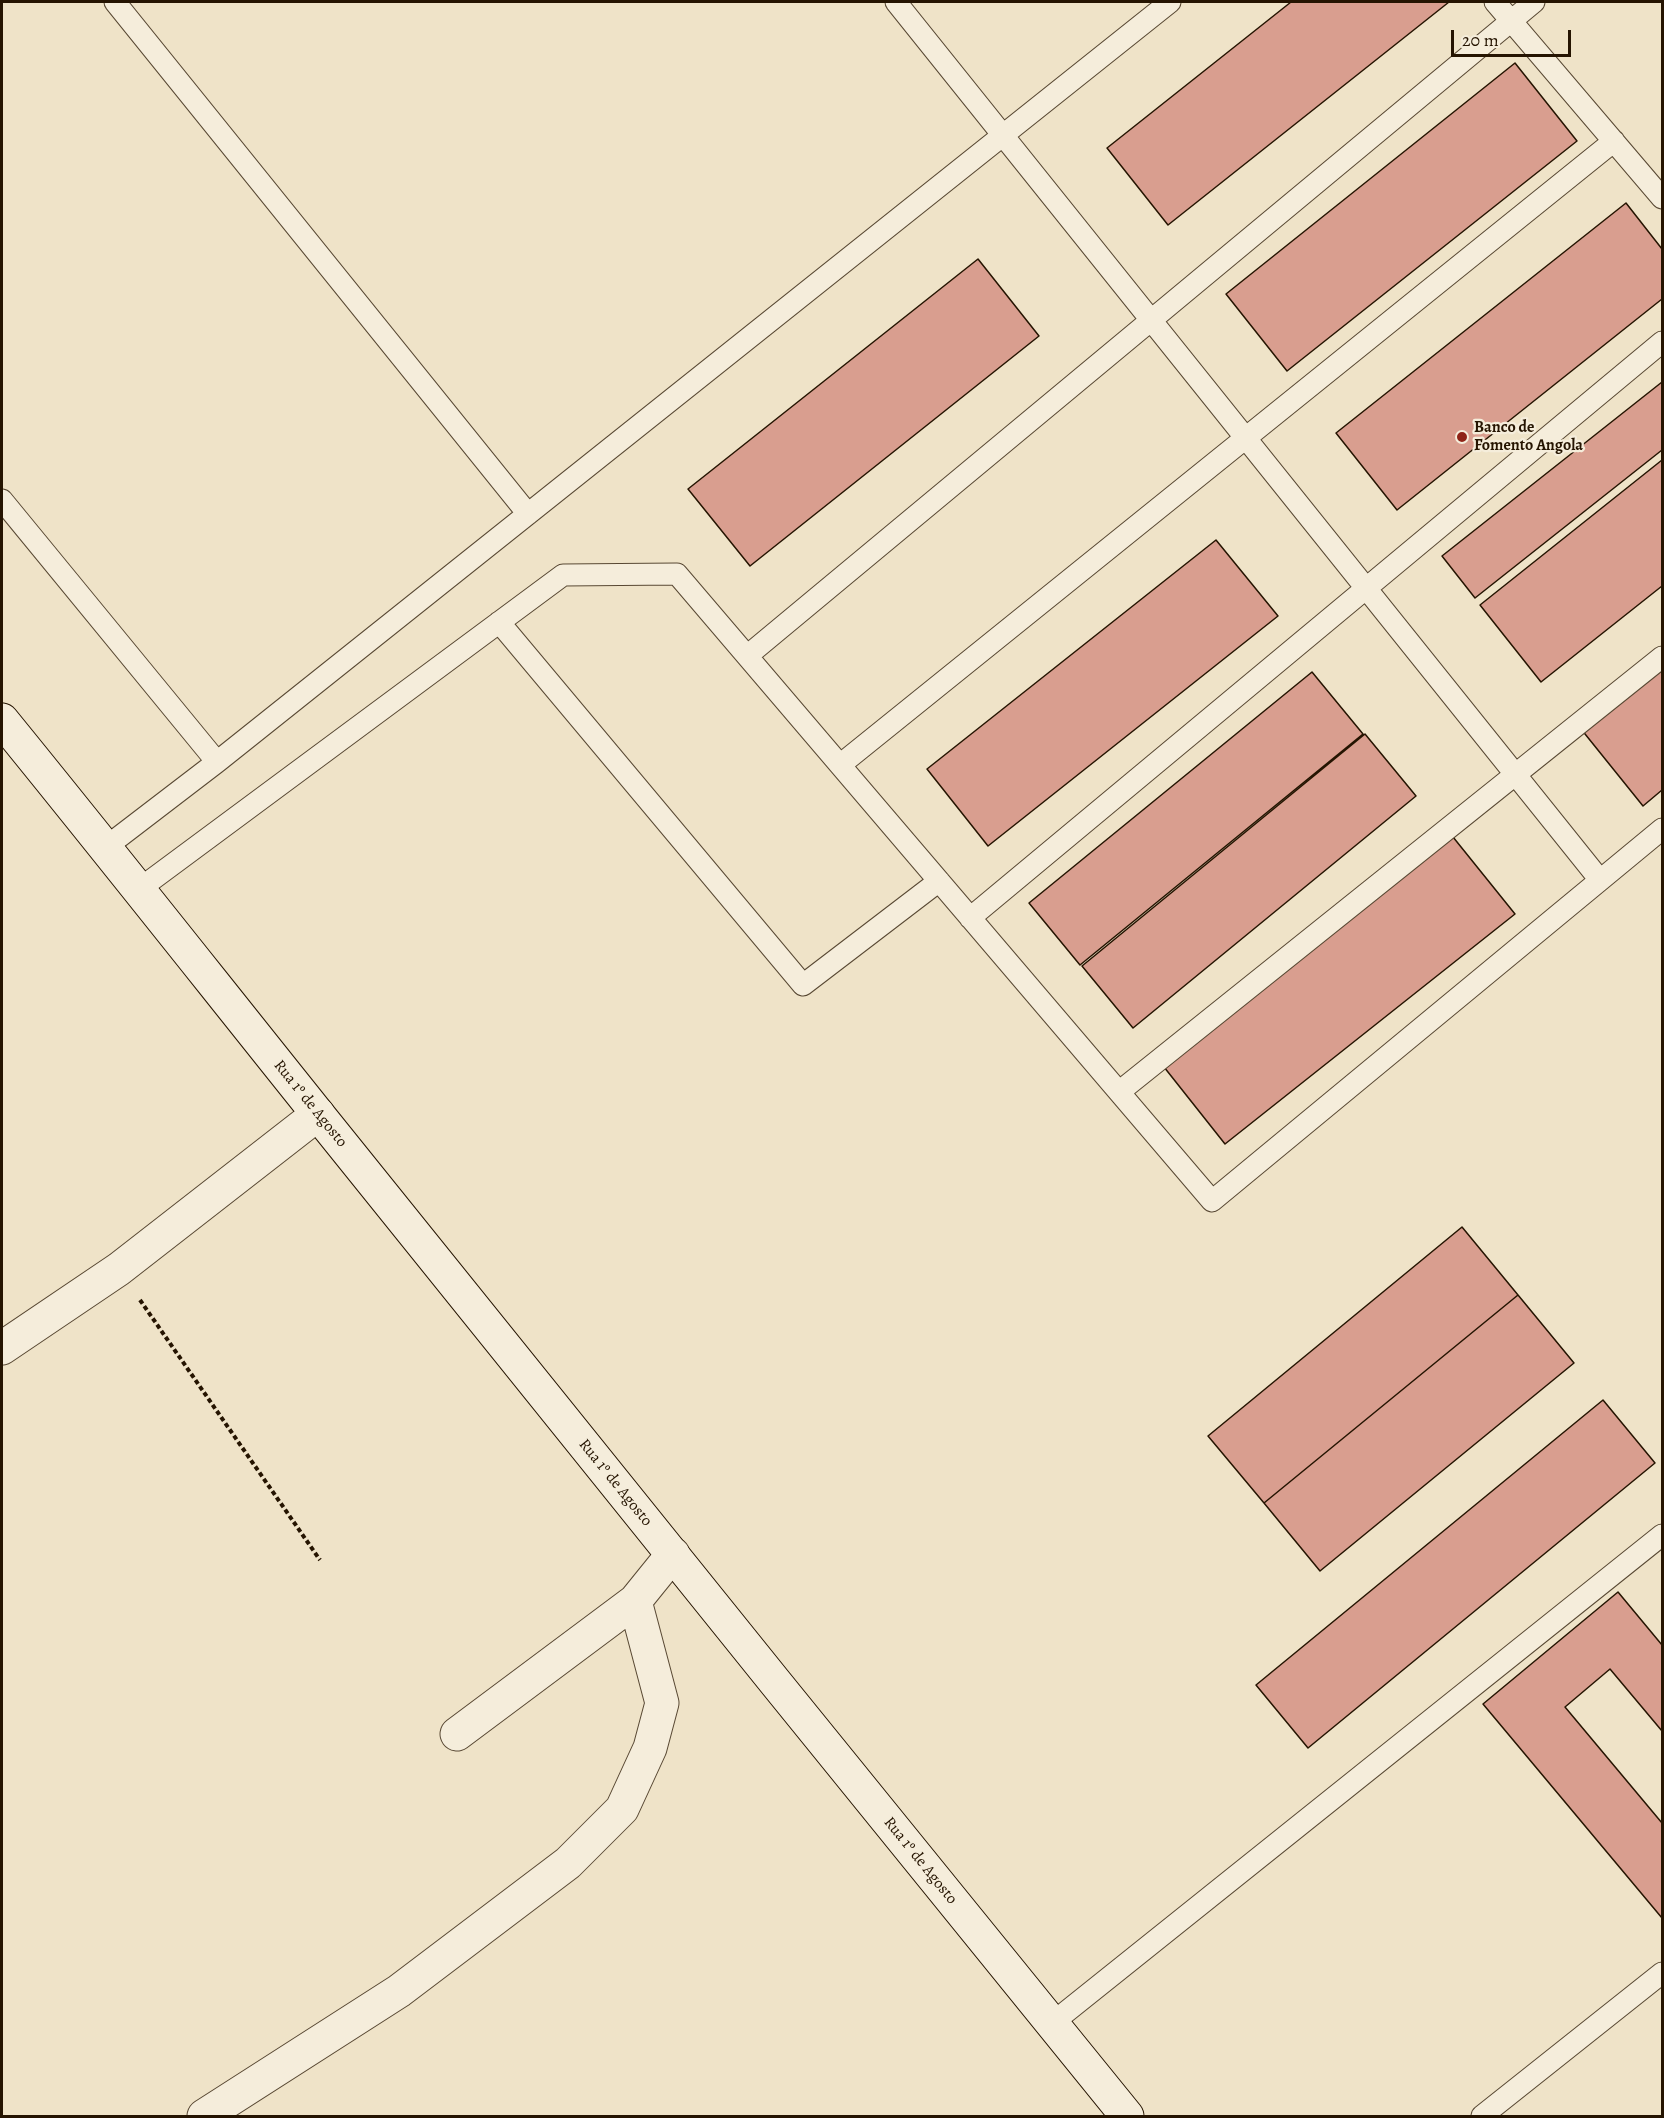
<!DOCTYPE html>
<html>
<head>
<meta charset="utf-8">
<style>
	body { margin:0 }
	#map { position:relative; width:1664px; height:2118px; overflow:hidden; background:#efe3c8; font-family:Alegreya,serif }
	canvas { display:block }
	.frame { position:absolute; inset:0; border:3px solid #251401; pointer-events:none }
	.scale { position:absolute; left:1451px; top:30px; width:120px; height:27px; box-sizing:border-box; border:3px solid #251401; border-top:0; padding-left:8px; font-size:18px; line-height:21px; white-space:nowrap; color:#251401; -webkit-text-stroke:4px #f5eddb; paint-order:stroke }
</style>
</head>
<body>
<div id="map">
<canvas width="1664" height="2118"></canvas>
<div class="frame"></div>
<div class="scale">20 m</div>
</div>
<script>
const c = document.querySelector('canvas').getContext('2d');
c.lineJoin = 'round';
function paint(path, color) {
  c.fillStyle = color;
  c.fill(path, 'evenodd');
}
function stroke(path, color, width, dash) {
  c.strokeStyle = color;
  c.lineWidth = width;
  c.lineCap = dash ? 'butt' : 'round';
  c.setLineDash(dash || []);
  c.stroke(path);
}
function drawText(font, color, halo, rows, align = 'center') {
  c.font = font + ' Alegreya,serif';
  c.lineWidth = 4.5;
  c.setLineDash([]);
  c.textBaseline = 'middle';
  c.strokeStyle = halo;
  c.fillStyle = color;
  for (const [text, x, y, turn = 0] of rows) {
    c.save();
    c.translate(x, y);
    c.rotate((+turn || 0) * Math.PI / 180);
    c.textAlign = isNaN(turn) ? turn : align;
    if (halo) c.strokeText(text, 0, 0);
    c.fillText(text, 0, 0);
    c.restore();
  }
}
const building = new Path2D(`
	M1291,2H1449L1168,225L1107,148Z
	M1515,63L1577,141L1287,371L1226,294Z
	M1626,203L1662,249V299L1397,510L1336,433Z
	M978,259L1039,336L750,566L688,489Z
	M1662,382V450L1475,598L1442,556Z
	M1662,460V586L1541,682L1480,605Z
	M1216,540L1278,616L988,846L927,769Z
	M1662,665V790L1643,806L1581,729Z
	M1312,672L1363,734L1080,965L1029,903Z
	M1365,734L1416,796L1133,1028L1082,966Z
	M1453,837L1515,914L1225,1144L1164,1067Z
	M1462,1227L1518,1295L1264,1503L1208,1436Z
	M1518,1295L1574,1363L1320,1571L1264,1503Z
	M1603,1400L1655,1463L1308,1748L1256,1685Z
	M1618,1592L1662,1645V1731L1610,1669L1565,1707L1662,1823V1918L1483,1704Z`);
const path = new Path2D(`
	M140,1300L320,1560`);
const lane = new Path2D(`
	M115,2L528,514
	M896,2L1600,880
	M1495,2L1662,198
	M2,500L217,762
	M499,622L803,985L939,881
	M747,656L1534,2
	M840,765L1614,141
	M106,847L217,762L1170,2
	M138,890L563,575L677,574L1212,1201L1662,829
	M970,918L1662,342
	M1119,1092L1662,657
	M1051,2024L1662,1535
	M1482,2116L1662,1973`);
const street = new Path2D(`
	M2,1348L119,1269L318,1114
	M457,1734L635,1601
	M204,2116L399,1991L568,1863L622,1809L650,1748L662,1703L635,1601L673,1554`);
const secondary = new Path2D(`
	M2,720C108,850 212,982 317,1113C587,1448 855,1783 1127,2116`);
const markers = [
	[1462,437,6,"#8f2418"]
];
const poiNames = [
	["Banco de",1474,428],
	["Fomento Angola",1474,446]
];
const streetNames = [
	["Rua 1º de Agosto",310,1104,51],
	["Rua 1º de Agosto",615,1483,51],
	["Rua 1º de Agosto",920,1861,51]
];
paint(building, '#d99e8f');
stroke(building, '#251401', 1.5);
stroke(lane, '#584833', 23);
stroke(street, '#584833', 35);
stroke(secondary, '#251401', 35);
stroke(path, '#251401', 4, [4.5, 3]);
stroke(lane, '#f5eddb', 21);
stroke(street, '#f5eddb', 33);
stroke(secondary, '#f5eddb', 33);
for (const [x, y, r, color] of markers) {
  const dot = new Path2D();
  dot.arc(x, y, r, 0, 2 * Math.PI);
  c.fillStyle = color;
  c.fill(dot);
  stroke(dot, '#f5eddb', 2);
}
drawText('bold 16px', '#251401', '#f5eddb', poiNames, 'left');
drawText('16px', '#251401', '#f5eddb', streetNames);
</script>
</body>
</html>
